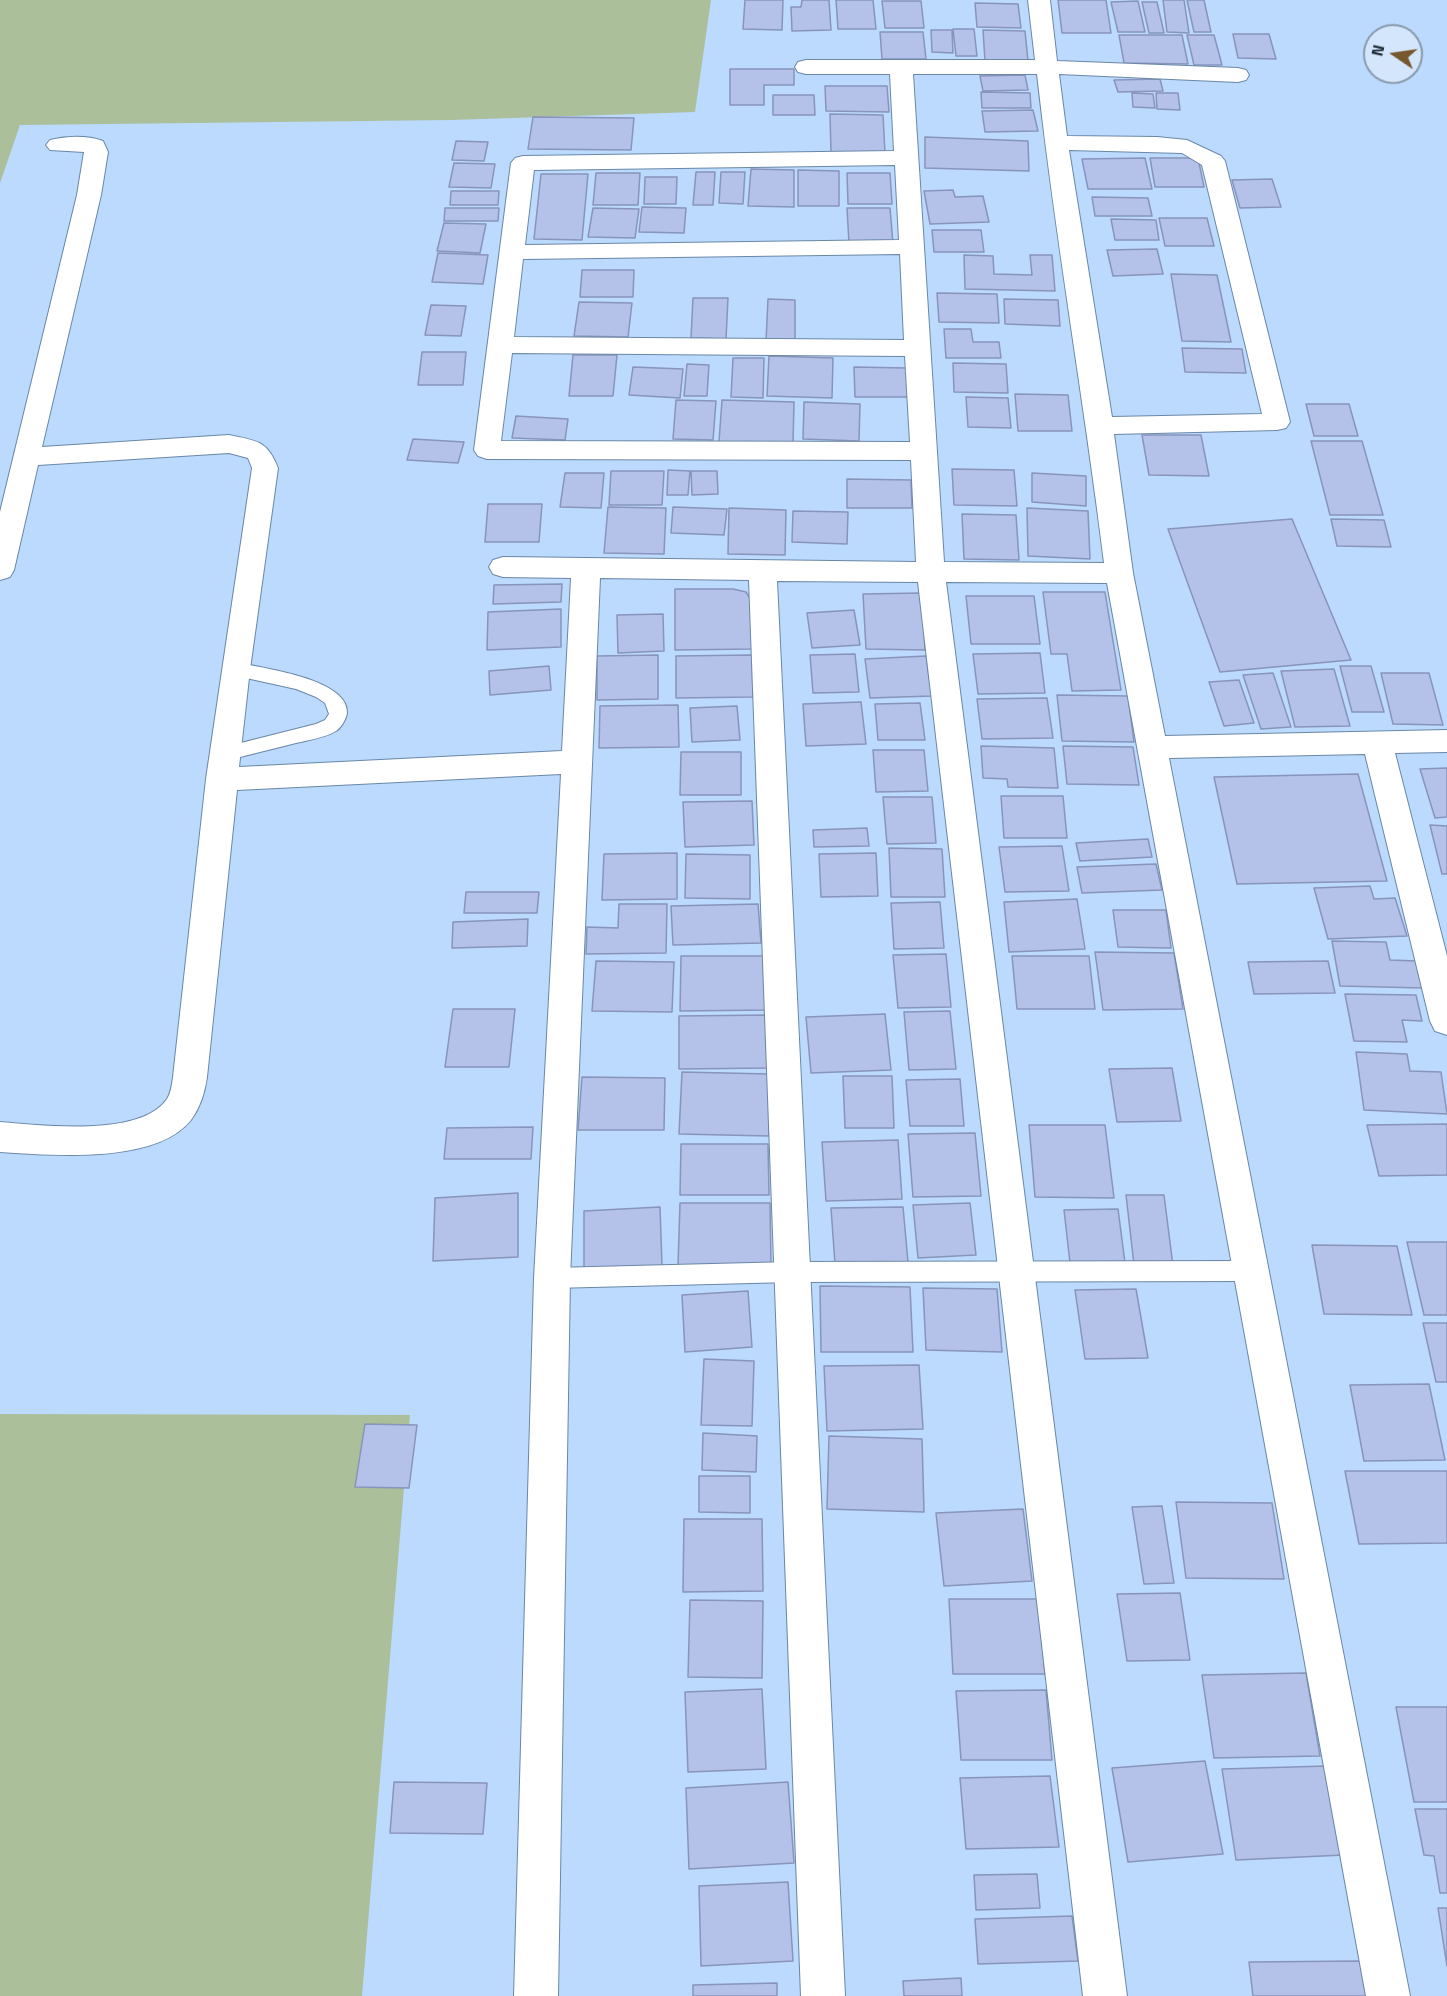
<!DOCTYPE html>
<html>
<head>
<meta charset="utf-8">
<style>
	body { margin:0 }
	#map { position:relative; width:1447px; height:1996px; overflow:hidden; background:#bbdafe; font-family:"Titillium Web",sans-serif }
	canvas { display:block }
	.north { position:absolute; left:1363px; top:24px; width:60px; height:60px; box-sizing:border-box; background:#d3e6fc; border:2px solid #899aac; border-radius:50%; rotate:283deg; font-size:16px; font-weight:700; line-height:24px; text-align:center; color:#1b2734 }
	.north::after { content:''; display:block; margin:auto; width:21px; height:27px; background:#77572d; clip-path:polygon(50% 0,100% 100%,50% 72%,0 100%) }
</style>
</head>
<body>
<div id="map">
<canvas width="1447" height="1996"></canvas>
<div class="north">N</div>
</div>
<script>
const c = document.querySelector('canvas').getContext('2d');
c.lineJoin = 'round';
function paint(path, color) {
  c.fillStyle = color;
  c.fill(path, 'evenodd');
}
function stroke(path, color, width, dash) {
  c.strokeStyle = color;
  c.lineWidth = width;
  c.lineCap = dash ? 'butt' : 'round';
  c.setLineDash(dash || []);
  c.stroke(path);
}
const green = new Path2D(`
	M0,0H711L695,112L451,120L20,125L0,183Z
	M0,1414L410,1415L362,1996H0Z`);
const building = new Path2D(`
	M745,0H783L782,30L743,29Z
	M802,0H829L831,30L792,31L791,7H801Z
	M836,0H873L876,29H838Z
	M1058,0H1106L1111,33H1062Z
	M1163,0H1184L1189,33L1167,32Z
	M1187,0H1204L1211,32H1194Z
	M882,1H921L924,28H885Z
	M1138,1L1145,32H1118L1111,2Z
	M1142,2H1157L1164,33H1149Z
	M975,3L1018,4L1021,28L977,27Z
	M953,29H974L977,56H956Z
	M931,30H952L953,53L932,52Z
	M983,30L1025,31L1028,61H985Z
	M880,32H923L926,59H882Z
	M1233,34H1269L1276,59L1238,58Z
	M1119,35H1182L1188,64L1124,63Z
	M1187,35H1214L1222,65H1194Z
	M730,69H794V85H764V105H730Z
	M1025,75L1028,90L983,91L980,76Z
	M1160,79L1163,91L1118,92L1114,80Z
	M825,86H887L889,112L826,111Z
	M981,92L1030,93L1031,108H982Z
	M1132,93L1153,94L1155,108L1133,107Z
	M1156,93H1178L1180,110L1157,109Z
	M773,95H814L815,115H773Z
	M1033,110L1038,131L985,132L982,111Z
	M830,114L883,115L885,153H831Z
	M533,117L634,118L631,150L528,149Z
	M925,137L1028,141L1029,171L925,168Z
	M456,141L488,142L484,161L452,160Z
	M1145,158L1152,189H1088L1082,159Z
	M1150,158H1198L1204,187H1155Z
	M454,163L495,164L491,188L449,187Z
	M751,169L794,170V207L748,206Z
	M798,170L839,171V206H798Z
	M696,172H715L713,205H693Z
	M721,172H745L743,204L719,203Z
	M596,173H640L638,205H593Z
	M847,173H890L892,204H848Z
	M541,174H588L582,240L534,239Z
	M645,177H677L676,204H644Z
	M1272,179L1281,207L1240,208L1232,180Z
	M953,190L955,197L983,196L989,222L930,224L924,191Z
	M451,191H499L498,205H450Z
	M1092,197L1148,198L1152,216H1095Z
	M642,207L686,208L684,233L639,232Z
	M445,208H499L498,221H444Z
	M593,208L639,209L635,238L588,237Z
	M847,208H890L893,244L849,243Z
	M1159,218H1207L1214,246H1165Z
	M1111,219L1156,220L1159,240H1115Z
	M444,223L486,224L480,253L437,251Z
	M932,230H981L984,252H934Z
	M1157,249L1163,274L1113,276L1107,250Z
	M438,253L488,255L483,284L432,282Z
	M964,255L993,256L994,274L1032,275L1030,255H1052L1055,291L965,289Z
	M582,270H634L633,297H580Z
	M1171,274L1217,275L1231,342L1182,341Z
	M937,293L997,294L999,323L939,322Z
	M693,298H728L726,339L691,338Z
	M768,299L795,300V341H766Z
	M1004,299L1058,300L1060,326L1005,324Z
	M579,302L632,303L628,337L574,336Z
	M431,305L466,306L461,336L425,335Z
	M944,329H971L973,342H999L1001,358H946Z
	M1182,348L1242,349L1246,373L1185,372Z
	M422,352H466L463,385H418Z
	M573,355H617L613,396H569Z
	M769,356L833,358L832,398L767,396Z
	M733,358H764L763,398L731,397Z
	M953,363L1006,364L1008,393L954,392Z
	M687,364L709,365L707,396H684Z
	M633,367L683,369L680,398L629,395Z
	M854,367L907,368L909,397H855Z
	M1015,394L1068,395L1072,431H1018Z
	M966,397L1008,398L1011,428L968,427Z
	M676,400L716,401L713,440L673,439Z
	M722,400L794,402L793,444L719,442Z
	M804,402L860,404L859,441L803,439Z
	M1306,404H1349L1358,436H1314Z
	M516,416L568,419L565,440L512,438Z
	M1142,435H1201L1209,476L1149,475Z
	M413,439L464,442L458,463L407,460Z
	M1311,441H1362L1383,515H1330Z
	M952,469L1014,470L1017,506L954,505Z
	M668,470L690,471L688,495H667Z
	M611,471H664L662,505H609Z
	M691,471H717L718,494L692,495Z
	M565,473H604L601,508L560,507Z
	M1032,473L1086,476V506L1032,502Z
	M847,479L911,480L912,508H847Z
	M488,504H542L539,542H485Z
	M608,507L666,508L664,554L604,553Z
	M673,507L727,509L724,535L671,533Z
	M729,508L786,510L785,555L728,554Z
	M1027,508L1088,511L1090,559L1028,556Z
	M793,511L848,512L847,544L792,542Z
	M962,514L1016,515L1019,560L964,559Z
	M1292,519L1351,660L1220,672L1168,529Z
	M1331,519L1384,520L1391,547L1337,546Z
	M562,584L561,602L493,604L494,585Z
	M675,589H733L746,592L751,600L753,649L675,650Z
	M1043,592H1105L1121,690L1072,691L1067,654H1051Z
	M922,593L925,650L866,649L863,594Z
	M966,596H1034L1040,644H971Z
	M561,609V647L487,650L488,612Z
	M854,610L860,645L812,648L807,613Z
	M663,614L664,651L618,653L617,615Z
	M1040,653L1045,693L978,694L973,654Z
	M855,654L859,692L813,693L810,655Z
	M658,655V699L597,700V656Z
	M752,655L753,697L676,698V656Z
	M926,656L932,696L870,698L865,659Z
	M549,666L551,690L490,695L489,671Z
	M1340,666H1371L1384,712H1352Z
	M1334,669L1350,726L1295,727L1281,671Z
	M1273,673L1291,727L1261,729L1243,675Z
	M1381,673H1429L1443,725L1393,724Z
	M1239,680L1254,723L1224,726L1209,682Z
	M1057,695L1128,696L1134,742L1062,741Z
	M1047,698L1053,738L982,739L977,699Z
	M861,702L866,744L806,746L803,704Z
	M920,703L925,740H878L875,704Z
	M678,705L679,747L599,748L600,706Z
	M737,706L740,740L692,742L690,708Z
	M981,746L1054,748L1058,788L1008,787L1007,779L983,778Z
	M1063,746L1133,747L1139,785L1067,784Z
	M873,750H924L928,791L876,792Z
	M681,752H741V795H680Z
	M1447,768V817L1435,818L1420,769Z
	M1358,774L1387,881L1237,884L1214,777Z
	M1001,796H1063L1067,838H1004Z
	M883,797H932L936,843L887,844Z
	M752,801L754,845L685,847L683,802Z
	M1430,825L1447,826V874H1442Z
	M867,828L869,846L814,847L813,830Z
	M1148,839L1152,857L1080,861L1076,843Z
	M1062,846L1069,891L1005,892L999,847Z
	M889,848L942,849L945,897H891Z
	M677,853V899L602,900L604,854Z
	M876,853L878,896L821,897L819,854Z
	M686,854L750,855V899L685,898Z
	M1156,864L1162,890L1082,893L1077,867Z
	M1370,886L1374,899L1395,898L1407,936L1328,939L1314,888Z
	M466,892H539L537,913H464Z
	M1077,899L1085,949L1009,952L1004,902Z
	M940,902L944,948L894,949L891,903Z
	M619,904H667L666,953L586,954L587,927L618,928Z
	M758,904L761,943L673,945L671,906Z
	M1113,910H1166L1171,948L1118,947Z
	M528,919L527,946L452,948L453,922Z
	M1332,941L1386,942L1390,960L1417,961L1423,988L1340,986Z
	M1095,952L1174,953L1183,1009L1103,1010Z
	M946,954L951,1007L898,1008L893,955Z
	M681,956H767L769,1010L680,1011Z
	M1012,956H1089L1095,1009H1017Z
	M596,961L674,962L672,1012L592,1011Z
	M1328,961L1335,993L1254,994L1248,962Z
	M1345,994L1416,995L1422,1021L1402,1020L1407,1042L1354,1041Z
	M453,1009H515L509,1067H445Z
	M950,1011L956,1069L909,1070L904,1012Z
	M885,1014L891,1070L811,1073L806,1017Z
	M769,1015L771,1068L679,1069V1016Z
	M1356,1052L1407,1054L1410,1071L1441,1072L1447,1114L1364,1110Z
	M1172,1068L1181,1121L1117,1122L1109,1069Z
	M682,1072L769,1074V1136L679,1134Z
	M843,1076H892L894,1128H845Z
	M582,1077L665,1078L664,1130H578Z
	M960,1079L964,1126H910L906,1080Z
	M1447,1124V1175L1379,1176L1367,1125Z
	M1029,1125H1105L1114,1198L1035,1197Z
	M533,1127L531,1159H444L447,1128Z
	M975,1133L981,1196L913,1197L908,1134Z
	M898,1140L902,1199L826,1201L822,1142Z
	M681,1144H768L769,1195H680Z
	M518,1193V1257L433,1261L435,1198Z
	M1126,1195H1164L1173,1266L1134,1265Z
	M680,1203H770L771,1267L678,1266Z
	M970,1203L976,1255L918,1258L913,1205Z
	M660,1207L662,1266L584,1269V1211Z
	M903,1207L908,1262L835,1264L831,1208Z
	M1118,1209L1125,1263H1070L1064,1210Z
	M1407,1242H1447V1315H1424Z
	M1312,1245L1397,1246L1412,1315L1324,1314Z
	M820,1286L910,1287L913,1352H821Z
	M923,1288L997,1289L1002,1352L926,1350Z
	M1136,1289L1148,1358L1085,1359L1075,1290Z
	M748,1291L752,1347L685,1352L682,1295Z
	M1423,1323H1447V1382H1436Z
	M704,1359L754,1361L752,1426L701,1425Z
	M919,1365L923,1429L827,1431L824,1366Z
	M1429,1384L1445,1460L1364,1461L1350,1385Z
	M365,1424L417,1425L409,1488L355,1487Z
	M703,1433L757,1436L756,1472L702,1470Z
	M829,1436L922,1439L924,1512L827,1509Z
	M1345,1471H1447V1543L1359,1544Z
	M699,1476H750V1513L699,1512Z
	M1176,1502L1272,1503L1284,1579L1186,1578Z
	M1162,1506L1174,1583L1144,1584L1132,1507Z
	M1023,1509L1032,1581L944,1586L936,1513Z
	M684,1519H762L763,1591L683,1592Z
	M1180,1593L1190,1660L1127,1661L1117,1594Z
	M949,1599H1038L1045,1674H953Z
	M690,1600L763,1601L762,1678L688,1677Z
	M1306,1673L1320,1756L1214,1758L1202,1675Z
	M762,1689L766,1769L688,1772L685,1692Z
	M1046,1690L1052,1760H961L956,1691Z
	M1396,1707H1447V1802H1414Z
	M1205,1761L1223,1854L1128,1862L1112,1768Z
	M1327,1766L1344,1855L1236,1860L1222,1769Z
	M1050,1776L1059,1847L966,1849L960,1778Z
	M394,1782L487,1783L483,1834L390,1833Z
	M788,1782L794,1863L689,1869L686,1788Z
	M1415,1809H1447V1893H1440L1434,1856L1424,1855Z
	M1037,1874L1040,1908L976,1910L974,1875Z
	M788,1882L793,1961L701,1966L699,1886Z
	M1438,1908H1447V1966Z
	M1072,1916L1078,1961L978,1964L975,1919Z
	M1360,1961L1366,1996H1253L1249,1962Z
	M961,1978L962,1996H904L903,1981Z
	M777,1983V1996H693V1985Z`);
const service = new Path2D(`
	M235,662C260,668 347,678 347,712C347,718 341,728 336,731C324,738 309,740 296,743C272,749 248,755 224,761L217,759L214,754L217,749L316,724L325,720L329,714L325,703L316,697L296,689L228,674L226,669L228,664Z
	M1251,1261L1259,1264L1263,1271L1259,1278L1251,1281L792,1282L552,1288L544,1285L540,1278L544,1271L552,1268L792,1262Z`);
const minor = new Path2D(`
	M1028,0H1050L1057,61L1238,68L1246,70L1249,75L1246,80L1238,82L1059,74L1067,136L1157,137L1187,140L1221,156L1225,161L1290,422L1286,428L1277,430L1114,434L1133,573L1165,736L1447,730V752L1395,753L1447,956V1035L1435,1031L1430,1021L1365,754L1169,758L1410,1996H1366L1107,583L946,582L1127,1996H1083L918,582L777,581L845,1996H801L749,580L600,578L570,1278L558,1996H514L534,1278L561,774L237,790L207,1077C205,1092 200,1108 191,1120C155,1165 51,1155 0,1152V1122C41,1125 140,1138 167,1099C171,1093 172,1084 173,1077L206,779L252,468L248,458L229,453L38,465L14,570L10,577L0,580V512L77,195L84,152L50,150L46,145L50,140C66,136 87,135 103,141L108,152L101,195L42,447L229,435C257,441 267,440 278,468L250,669L239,767L562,751L571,578L503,577L493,574L489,567L493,560L503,557L916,562L911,460L487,459L478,456L474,450L511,163L515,158L523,156L894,151L890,74H806L798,72L795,67L798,62L806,60H1035ZM913,74H1037C1055,237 1084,400 1104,563L944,562ZM1069,150L1182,153L1202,165L1262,414L1112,417ZM895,165L899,240L525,245L534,170ZM900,254L904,340L514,337L523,259ZM512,353L905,356L910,442L501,441Z`);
paint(green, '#aabf9a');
paint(building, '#b4c1e9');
stroke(building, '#8894ba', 1.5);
stroke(service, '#6a87a7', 2);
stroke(minor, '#6a87a7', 2);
paint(service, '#fff');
paint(minor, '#fff');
</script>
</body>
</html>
